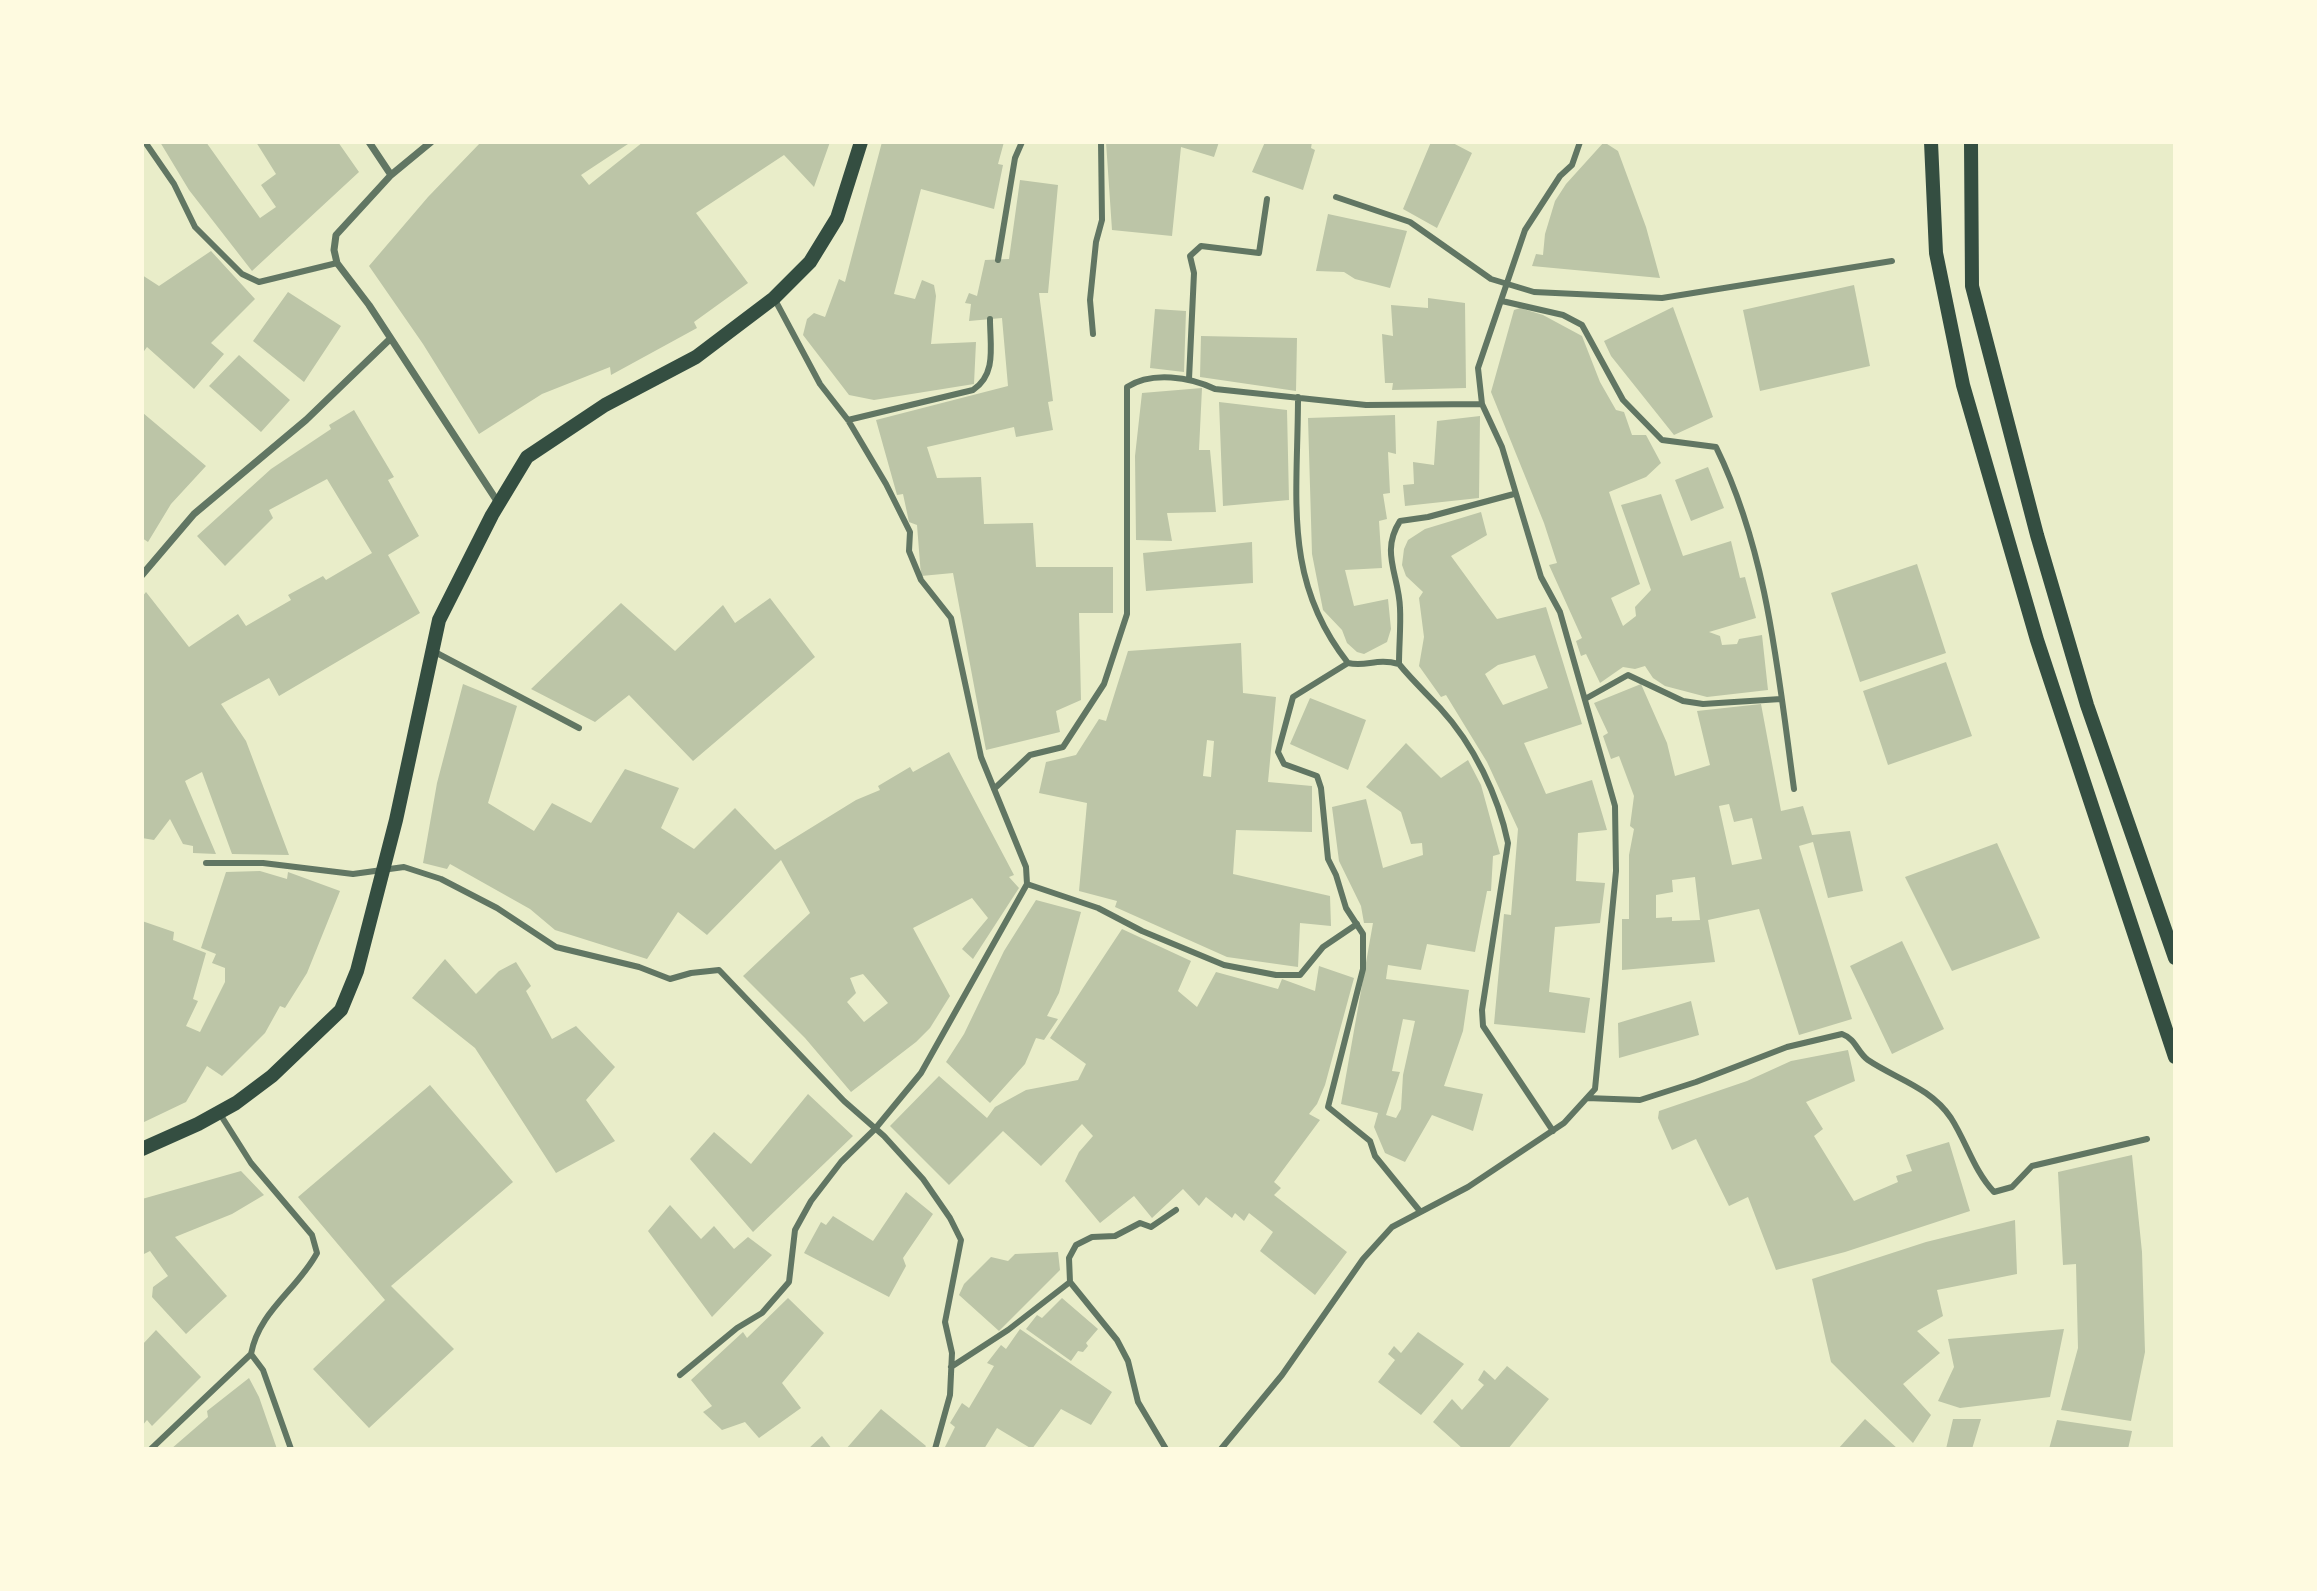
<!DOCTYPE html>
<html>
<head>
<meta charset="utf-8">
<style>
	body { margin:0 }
	#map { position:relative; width:2317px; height:1591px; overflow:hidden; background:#e9edc9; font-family:"Golos Text",sans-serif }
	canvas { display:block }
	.frame { position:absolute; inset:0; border:144px solid #fefae0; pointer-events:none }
</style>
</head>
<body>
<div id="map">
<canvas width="2317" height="1591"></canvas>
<div class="frame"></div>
</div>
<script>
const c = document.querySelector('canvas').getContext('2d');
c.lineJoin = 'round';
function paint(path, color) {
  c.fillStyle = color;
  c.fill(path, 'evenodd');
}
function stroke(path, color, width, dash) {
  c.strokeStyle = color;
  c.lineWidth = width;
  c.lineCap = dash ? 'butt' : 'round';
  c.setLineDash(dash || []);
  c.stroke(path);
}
const building = new Path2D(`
	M160,142H206L260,218L276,207L261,185L276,174L256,142H338L359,172L252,271L189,190Z
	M481,142H631L581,175L589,185L643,142H830L814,187L784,155L696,213L748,283L694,322L697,328L611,375L610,367L542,394L479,434L423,344L369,266L428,197Z
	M882,142H1004L998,164L1003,165L994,209L921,189L894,294L915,299L922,280L934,285L936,296L931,344L976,342L974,384L874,400L849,395L803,335L807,319L814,313L825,317L839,279L845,282Z
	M1106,142H1219L1214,157L1181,147L1172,236L1112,230Z
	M1265,142H1312L1311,148L1315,150L1303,190L1252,172Z
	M1431,142H1451L1472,153L1437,228L1403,209Z
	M1604,142L1618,151L1646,227L1660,278L1532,266L1536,254L1543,255L1545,234L1555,201L1566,184Z
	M1020,180L1058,185L1048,293H1039L1053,401L1048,402L1053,430L1016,437L1014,427L927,447L937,478L981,477L984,524L1033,523L1036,567H1113V613H1079L1081,700L1056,711L1060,732L986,750L953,573L921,576L917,525L909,522L903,494L897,495L876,420L1008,386L1002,318L969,321L971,304L965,303L969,293L977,296L985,260L1009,259Z
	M1328,214L1407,231L1390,288L1355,279L1344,272L1316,271Z
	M211,251L255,299L211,343L224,354L194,389L147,347L142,354V275L159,286Z
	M1854,285L1870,366L1760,391L1743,310Z
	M288,292L341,326L304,382L253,341Z
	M1428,298L1465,303L1466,388L1392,390L1393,383H1385L1382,334L1393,336L1391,305L1428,308Z
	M1673,307L1713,417L1674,435L1611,356L1604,341Z
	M1520,308L1543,315L1582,336L1600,382L1616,410L1624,412L1632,435H1646L1661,463L1646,477L1609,492L1640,584L1611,598L1623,626L1636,616L1635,607L1651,590L1621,505L1661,494L1683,556L1731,541L1740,578L1745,577L1756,618L1709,632L1720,636L1722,645L1737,644L1739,639L1762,635L1768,690L1707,697L1665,686L1653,678L1645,666L1635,669L1623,667L1600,683L1586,654L1581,656L1576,641L1582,638L1549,565L1557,563L1544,523L1491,392L1514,310Z
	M1155,309L1186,311L1184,372L1150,368Z
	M1201,336L1297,338L1296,391L1200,377Z
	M239,355L290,400L261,432L209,386Z
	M1202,388L1199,450H1210L1216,512L1167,513L1172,541L1136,540L1135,456L1142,393Z
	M1219,402L1287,410L1289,500L1223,506Z
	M354,410L394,477L388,480L419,536L388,555L420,613L279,696L269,678L221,704L246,741L289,855L232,854L202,772L185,781L216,854L193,853V846L183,844L170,819L154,840L142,838V597L146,592L189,647L238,614L246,626L291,600L288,595L323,576L326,580L372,553L327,479L269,510L273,518L225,566L197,536L271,469L331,429L329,425Z
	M143,413L206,466L171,504L148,542L142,538Z
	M1395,415L1396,454L1388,452L1390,493L1383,494L1387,519L1379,521L1382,568L1345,570L1354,606L1388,599L1391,629L1387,642L1364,654L1357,652L1347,643L1342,630L1323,610L1312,554L1308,418Z
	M1480,416L1479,498L1405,506L1403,485L1414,484L1413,462L1434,465L1437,421Z
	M1708,467L1724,508L1691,521L1675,480Z
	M1481,512L1487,535L1451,556L1497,619L1546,607L1582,724L1524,743L1546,794L1592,780L1607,830L1578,833L1576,881L1605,883L1600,923L1555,927L1549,992L1590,998L1585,1033L1494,1024L1504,914L1511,915L1518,829L1487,762L1446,695L1441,697L1419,666L1424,637L1419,598L1423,592L1406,576L1402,565L1404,549L1408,540L1425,529ZM1535,655L1548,688L1503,705L1485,674L1498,665Z
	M1252,542L1253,583L1146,591L1143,553Z
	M1917,564L1946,653L1860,682L1831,593Z
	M770,598L815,657L693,761L629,695L595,722L531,689L621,603L675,651L723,605L735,623Z
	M1241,643L1243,693L1276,697L1268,782L1312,786V832L1236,830L1233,874L1330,896L1331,926L1300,923L1298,967L1227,957L1115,907L1117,901L1079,891L1087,803L1039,793L1046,762L1076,755L1099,719L1106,721L1128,651ZM1207,740L1214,741L1211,777L1203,776Z
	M1946,662L1972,736L1888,765L1863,691Z
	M463,684L517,706L488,803L534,831L552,803L591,823L625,769L679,788L661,828L694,849L735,808L775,850L856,800L880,790L878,786L910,767L913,772L949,752L1014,875L1009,877L1019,888L973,959L962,949L988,918L972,898L913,928L950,996L930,1028L916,1042L851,1092L805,1038L743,976L810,913L781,860L707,935L678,912L647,959L555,930L530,909L450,864L447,869L423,863L437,783ZM863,974L888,1003L864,1022L847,1002L856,993L850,978Z
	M1641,684L1667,743L1675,776L1710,765L1697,711L1761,704L1781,811L1803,806L1812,835L1850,831L1863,891L1828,898L1813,842L1799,846L1852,1019L1799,1035L1759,909L1708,920L1715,962L1622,970V919H1629V855L1634,829L1630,826L1634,796L1619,756L1611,759L1603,736L1608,733L1594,703ZM1729,804L1734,822L1752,818L1762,859L1732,865L1719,806ZM1695,877L1700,920L1672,921V917L1656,918V895L1673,892L1672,880Z
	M1310,698L1366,720L1348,770L1290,744Z
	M1406,743L1441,778L1468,760L1481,785L1500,854L1493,856L1491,891H1487L1475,952L1427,944L1421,970L1388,965L1386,979L1469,990L1463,1031L1444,1086L1483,1094L1473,1131L1432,1115L1405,1162L1385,1153L1374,1127L1378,1113L1341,1104L1373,923H1364L1361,906L1339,861L1332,807L1366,799L1383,868L1423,855L1422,843L1411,844L1401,812L1366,787ZM1403,1019L1415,1021L1403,1075L1401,1109L1396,1118L1386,1115L1400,1072L1392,1071Z
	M1997,843L2040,938L1952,971L1905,877Z
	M260,871L287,879L288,872L340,891L307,973L285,1008L280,1006L265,1033L222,1076L207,1066L186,1102L142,1123V921L174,932L173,940L206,953L193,999L198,1001L186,1026L200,1032L225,982V968L212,963L216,954L201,948L226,872Z
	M1036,900L1081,912L1059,993L1047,1016L1058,1019L1044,1040L1036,1038L1025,1064L990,1103L946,1062L964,1034L1004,951Z
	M1122,929L1191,961L1178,991L1197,1007L1216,972L1278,989L1282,979L1315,991L1319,966L1354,978L1325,1085L1317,1104L1309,1114L1320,1120L1274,1182L1281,1188L1274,1195L1347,1252L1315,1295L1260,1251L1273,1232L1249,1213L1244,1221L1235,1213L1232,1218L1206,1197L1199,1206L1183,1189L1152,1218L1134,1196L1100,1223L1065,1181L1079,1152L1093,1136L1082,1124L1041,1166L1003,1131L949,1185L890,1126L939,1076L987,1118L995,1107L1026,1090L1078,1080L1086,1064L1050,1038Z
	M1902,941L1944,1029L1892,1054L1850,966Z
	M445,959L476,994L499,971L516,962L531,986L526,991L552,1039L576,1026L615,1067L586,1100L615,1141L556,1173L475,1048L412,998Z
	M1691,1001L1699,1035L1619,1058L1618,1023Z
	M1848,1050L1855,1081L1806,1102L1823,1129L1814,1136L1854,1201L1898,1182L1896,1176L1912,1171L1906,1155L1949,1142L1970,1211L1845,1252L1776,1270L1748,1197L1729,1206L1696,1139L1672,1150L1658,1118L1659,1111L1747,1081L1791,1061Z
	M430,1085L513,1182L391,1286L454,1349L369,1428L313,1369L385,1300L298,1197Z
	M808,1094L853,1136L753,1232L690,1159L714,1132L751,1164Z
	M2132,1155L2142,1252L2145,1352L2131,1421L2061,1410L2078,1348L2076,1264L2063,1265L2058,1172Z
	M241,1171L264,1195L232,1214L175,1237L227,1296L186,1334L152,1297L153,1287L168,1276L150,1251L142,1255V1199Z
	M906,1192L933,1214L903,1258L906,1266L889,1297L804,1253L821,1222L826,1225L833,1216L873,1241Z
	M670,1205L701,1239L714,1226L734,1249L748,1237L772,1255L712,1317L648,1231Z
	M2015,1220L2017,1274L1937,1290L1943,1316L1917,1331L1940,1353L1903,1384L1931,1415L1913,1443L1831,1362L1812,1279L1926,1242Z
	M1058,1252L1060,1270L999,1331L959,1295L964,1284L991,1257L1008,1261L1015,1254Z
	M788,1298L824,1333L782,1383L801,1408L759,1438L745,1422L722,1430L703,1412L712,1406L691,1380L743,1332L747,1338Z
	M1062,1298L1098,1329L1086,1343L1088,1346L1083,1352L1078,1351L1071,1361L1026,1329L1037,1315L1042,1318Z
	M1020,1329L1112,1392L1091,1425L1061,1409L1032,1449L997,1428L984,1449H944L955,1427L950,1423L962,1403L969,1408L994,1366L987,1363L1001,1345L1006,1349Z
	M2064,1329L2050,1397L1960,1408L1938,1401L1954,1367L1948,1339Z
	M156,1330L201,1377L152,1426L147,1420L142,1426V1345Z
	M1418,1332L1464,1364L1421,1415L1378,1382L1395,1360L1388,1354L1394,1346L1401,1353Z
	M1507,1366L1549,1399L1508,1449H1463L1433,1422L1452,1399L1462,1410L1484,1385L1478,1380L1484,1370L1495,1380Z
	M249,1378L259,1397L277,1449H171L208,1417L207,1411Z
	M881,1409L926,1446L924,1449H846Z
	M1865,1419L1898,1449H1838Z
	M1953,1419H1981L1972,1449H1946Z
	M2057,1420L2132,1431L2128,1449H2049Z
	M822,1436L832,1449H808Z`);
const pedestrian = new Path2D(`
	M145,142L174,184L195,227L242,274L259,282L337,263
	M1336,197L1410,222L1491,279L1534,292L1662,298L1892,261
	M998,260L1015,158L1022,142
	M1502,301L1563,315L1582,325L1623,400L1662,440L1716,447C1768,553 1778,673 1794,789
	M1093,334L1090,300L1096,242L1102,220L1101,142
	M1189,379L1194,273L1190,256L1201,246L1259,253L1267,199
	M1298,397C1298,497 1282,580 1348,663C1367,667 1376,658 1399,664
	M848,420L973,390C997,374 990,346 990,319
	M1514,494L1428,517L1400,521C1380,552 1399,575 1400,608C1401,626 1399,645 1399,664C1412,680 1426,693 1440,708C1474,745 1498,795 1508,843L1482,1010L1483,1026L1553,1131
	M433,651L579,728
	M1348,663L1293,697L1278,752L1284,764L1317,776L1321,788L1328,859L1336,875L1346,908L1363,934V969L1328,1107L1370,1141L1375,1156L1419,1210
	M1585,699L1628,675L1683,701L1703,704L1781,699
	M994,789L1030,755L1063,747L1104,684L1127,614V387C1152,371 1190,377 1215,389L1366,405L1482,404
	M206,863H263L353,874L404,867L441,879L497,908L556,947L639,967L670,979L691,973L719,970L844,1101L884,1136L923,1179L950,1218L961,1240L945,1322L952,1353L950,1395L935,1449
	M1027,884L1098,908L1142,931L1224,965L1276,975H1300L1323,947L1357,924
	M1587,1098L1640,1100L1696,1082L1787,1047L1842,1034C1856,1039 1857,1052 1868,1060C1896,1079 1930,1087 1951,1118C1967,1143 1974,1171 1994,1192L2012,1187L2032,1166L2147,1139
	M220,1114L251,1163L312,1235L317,1253C297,1290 259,1311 251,1354L263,1370L291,1449
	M1070,1282L1117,1340L1128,1361L1138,1402L1166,1449
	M951,1367L1008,1330L1070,1282L1069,1258L1076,1245L1092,1237L1115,1236L1140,1223L1151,1227L1176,1210
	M680,1375L737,1328L762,1313L789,1282L795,1230L811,1201L841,1162L875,1129L921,1073L1027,884L1026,867L981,757L951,618L921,580L909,551L910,532L886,484L848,420L820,384L774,298
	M151,1449L251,1354
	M1221,1449L1282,1375L1363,1259L1392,1227L1468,1187L1564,1123L1595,1089L1616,871L1615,806L1560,612L1541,577L1502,447L1482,404L1478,368L1525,230L1560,176L1572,165L1580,142`);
const minor = new Path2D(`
	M369,142L391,175
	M431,142L391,175L336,235L334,250L337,263L369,305L499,504
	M142,575L194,514L306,420L390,339`);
const secondary = new Path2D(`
	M1931,142L1936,253L1963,385L2037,640L2175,1057
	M1971,142L1972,286L2037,535L2087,705L2175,958
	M142,1149L198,1124L236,1103L272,1076L341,1010L357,971L396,820L439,620L492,515L527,457L605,405L696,357L774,298L810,262L837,218L861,142`);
paint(building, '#bcc5a7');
stroke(pedestrian, '#617663', 6);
stroke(minor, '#617663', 7);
stroke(secondary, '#344e41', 14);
</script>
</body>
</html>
